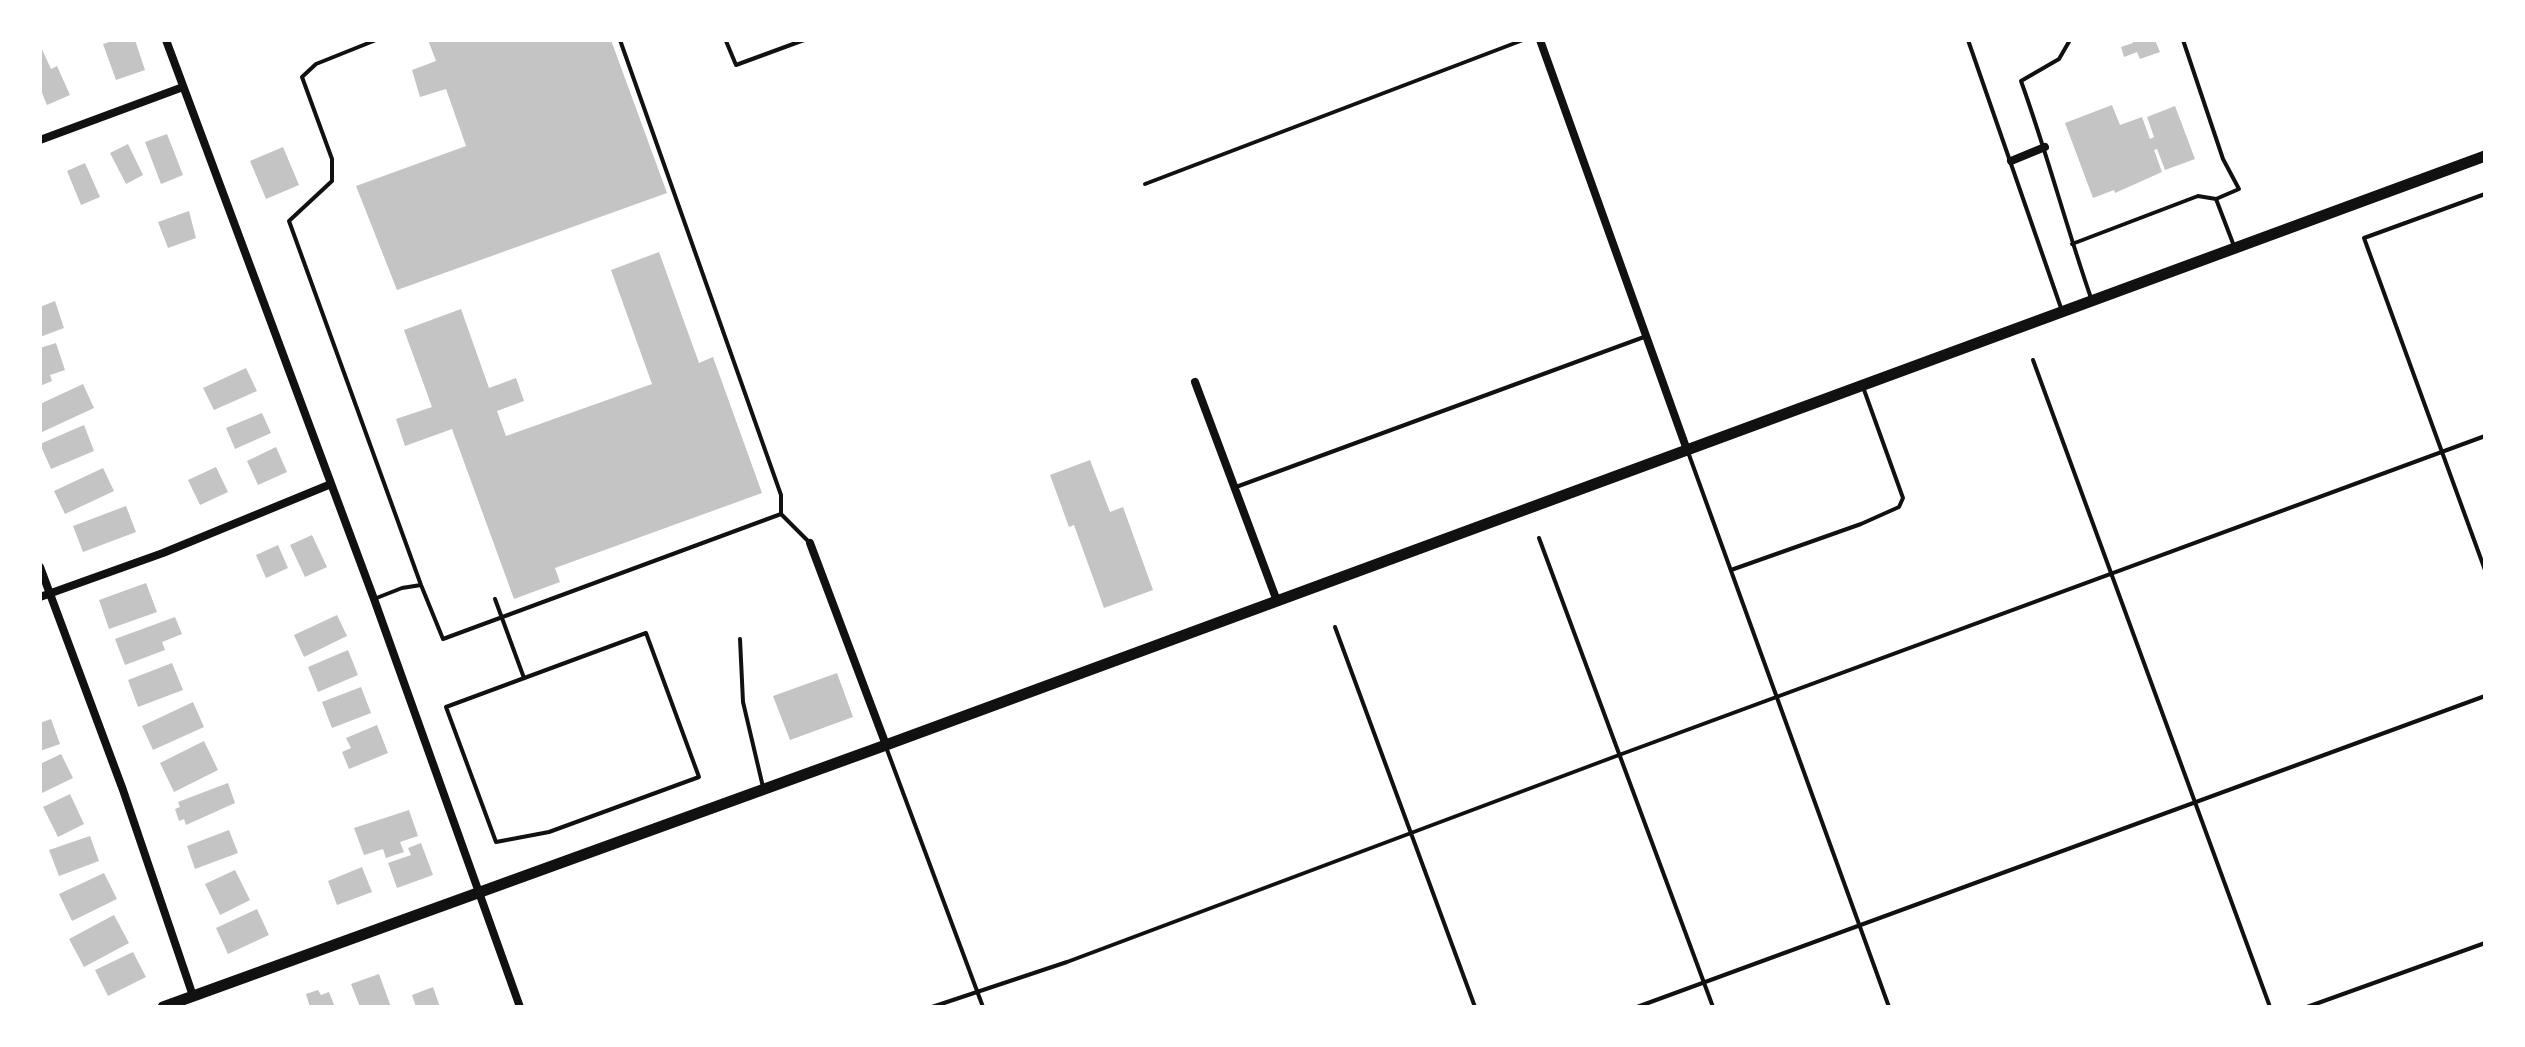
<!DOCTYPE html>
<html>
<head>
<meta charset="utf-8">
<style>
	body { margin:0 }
	#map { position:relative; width:2525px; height:1047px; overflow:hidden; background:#fff; font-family:Signika,sans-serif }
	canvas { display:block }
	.frame { position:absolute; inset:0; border:42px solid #fff; pointer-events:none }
</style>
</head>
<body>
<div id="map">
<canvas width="2525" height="1047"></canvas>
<div class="frame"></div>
</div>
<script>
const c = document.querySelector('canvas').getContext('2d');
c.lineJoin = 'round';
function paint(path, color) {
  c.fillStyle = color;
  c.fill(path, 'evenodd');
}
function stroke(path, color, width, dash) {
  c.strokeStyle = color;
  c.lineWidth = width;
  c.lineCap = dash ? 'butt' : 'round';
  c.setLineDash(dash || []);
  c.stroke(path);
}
const building = new Path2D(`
	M116,40H135L145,70L116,80L103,44Z
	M428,40H611L667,193L397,290L356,186L466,146L446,89L420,97L412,70L436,61Z
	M2132,40H2155L2160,52L2140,59L2137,52L2124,57L2121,47L2133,43Z
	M40,45L51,69L57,66L70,95L47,105L40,88Z
	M2112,105L2120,125L2142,117L2150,139L2154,137L2147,117L2175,106L2195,159L2165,170L2157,149L2154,150L2162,172L2115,193L2114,190L2093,198L2065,123Z
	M167,134L183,175L161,184L145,142Z
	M128,144L143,175L126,184L110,153Z
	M283,147L299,185L266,199L250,161Z
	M85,163L100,197L81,205L67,171Z
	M189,211L196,238L168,248L158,222Z
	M659,252L699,363L713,357L762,493L555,568L560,582L514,599L452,429L405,446L396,419L432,407L404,330L461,309L489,388L516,378L524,401L497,411L506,436L652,384L611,270Z
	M55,301L64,328L40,337V307Z
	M56,343L65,370L50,375L52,381L40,386V348Z
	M246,368L257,391L214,410L203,388Z
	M83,384L94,408L40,433V404Z
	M262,413L271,433L235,449L226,428Z
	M84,425L94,451L51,469L40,444Z
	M276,447L287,472L258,485L247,461Z
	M1090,460L1110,512L1123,507L1153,590L1104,608L1074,525L1069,527L1050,475Z
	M216,467L228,492L200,505L188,480Z
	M103,468L114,491L65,514L54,491Z
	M126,506L136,532L83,552L73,526Z
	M312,535L327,567L305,577L290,545Z
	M278,545L288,568L266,578L256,555Z
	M146,583L157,612L109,629L99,600Z
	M337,615L347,636L304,657L294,635Z
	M175,617L182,634L162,642L165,650L125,665L115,639Z
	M348,650L358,675L318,692L308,667Z
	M172,663L183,690L138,707L128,680Z
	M837,673L853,717L790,740L773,696Z
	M361,687L371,713L332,728L322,702Z
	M193,702L204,727L153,750L142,726Z
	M51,719L60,744L40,751V723Z
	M377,725L388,753L349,769L342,752L351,748L346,738Z
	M204,741L218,770L174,792L160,763Z
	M61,754L73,778L40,794V764Z
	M228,783L235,803L186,825L184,819L179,821L175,809L180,807L178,802Z
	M70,794L84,824L58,837L43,807Z
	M409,810L418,836L400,842L404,852L386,858L383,849L364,855L354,828Z
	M229,830L238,853L195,869L187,846Z
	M90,836L99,861L59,876L49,850Z
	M421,843L433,875L397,888L388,863L411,855L408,848Z
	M362,867L372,892L337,905L328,881Z
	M235,870L250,900L220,915L205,884Z
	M104,873L117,899L72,921L59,894Z
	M257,909L269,935L228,954L216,928Z
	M114,915L129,943L84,967L69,939Z
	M133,952L146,977L108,996L95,970Z
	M379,974L391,1007H360L351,984Z
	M433,987L440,1007H416L412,995Z
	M318,990L321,995L329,992L335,1007H310L306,994Z`);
const service = new Path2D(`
	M376,40L316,64L302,77L332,159V181L289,221L421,585L443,639L781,514
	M620,40L781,495V514L810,543
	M728,40L726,41L736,65L804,40
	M1968,40L2061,308
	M2070,40L2059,59L2021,81C2047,153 2066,226 2091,298
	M2183,40L2223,159L2239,189L2216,199L2234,246
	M1145,184L1523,40
	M2485,194L2364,238L2485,570
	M2072,244L2198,196L2216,199
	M2033,360L2270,1007
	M1688,452L1889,1007
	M1236,487L1644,337
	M1539,538L1713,1007
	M1731,570L1861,524L1899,507L1903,498L1863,387
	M374,599L402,588L421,585
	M495,599L524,678
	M1335,627L1475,1007
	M646,633L699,777L549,832L496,842L446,707Z
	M740,639L743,702L763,787
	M886,747L983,1007
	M932,1007L1067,962L1619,755L2485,436
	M1637,1007L2485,696
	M2307,1007L2485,943`);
const minor = new Path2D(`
	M166,40L374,599L520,1007
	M1540,40L1687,450
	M40,140L183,87
	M2011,161L2045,147
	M1195,382L1277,601
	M810,543L886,745
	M40,567L123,790L193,996
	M40,597L163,553L331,484`);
const tertiary = new Path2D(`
	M163,1007L886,745L2485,156`);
paint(building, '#c4c4c4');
stroke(service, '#111', 4);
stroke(minor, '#111', 8);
stroke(tertiary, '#111', 11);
</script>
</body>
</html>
